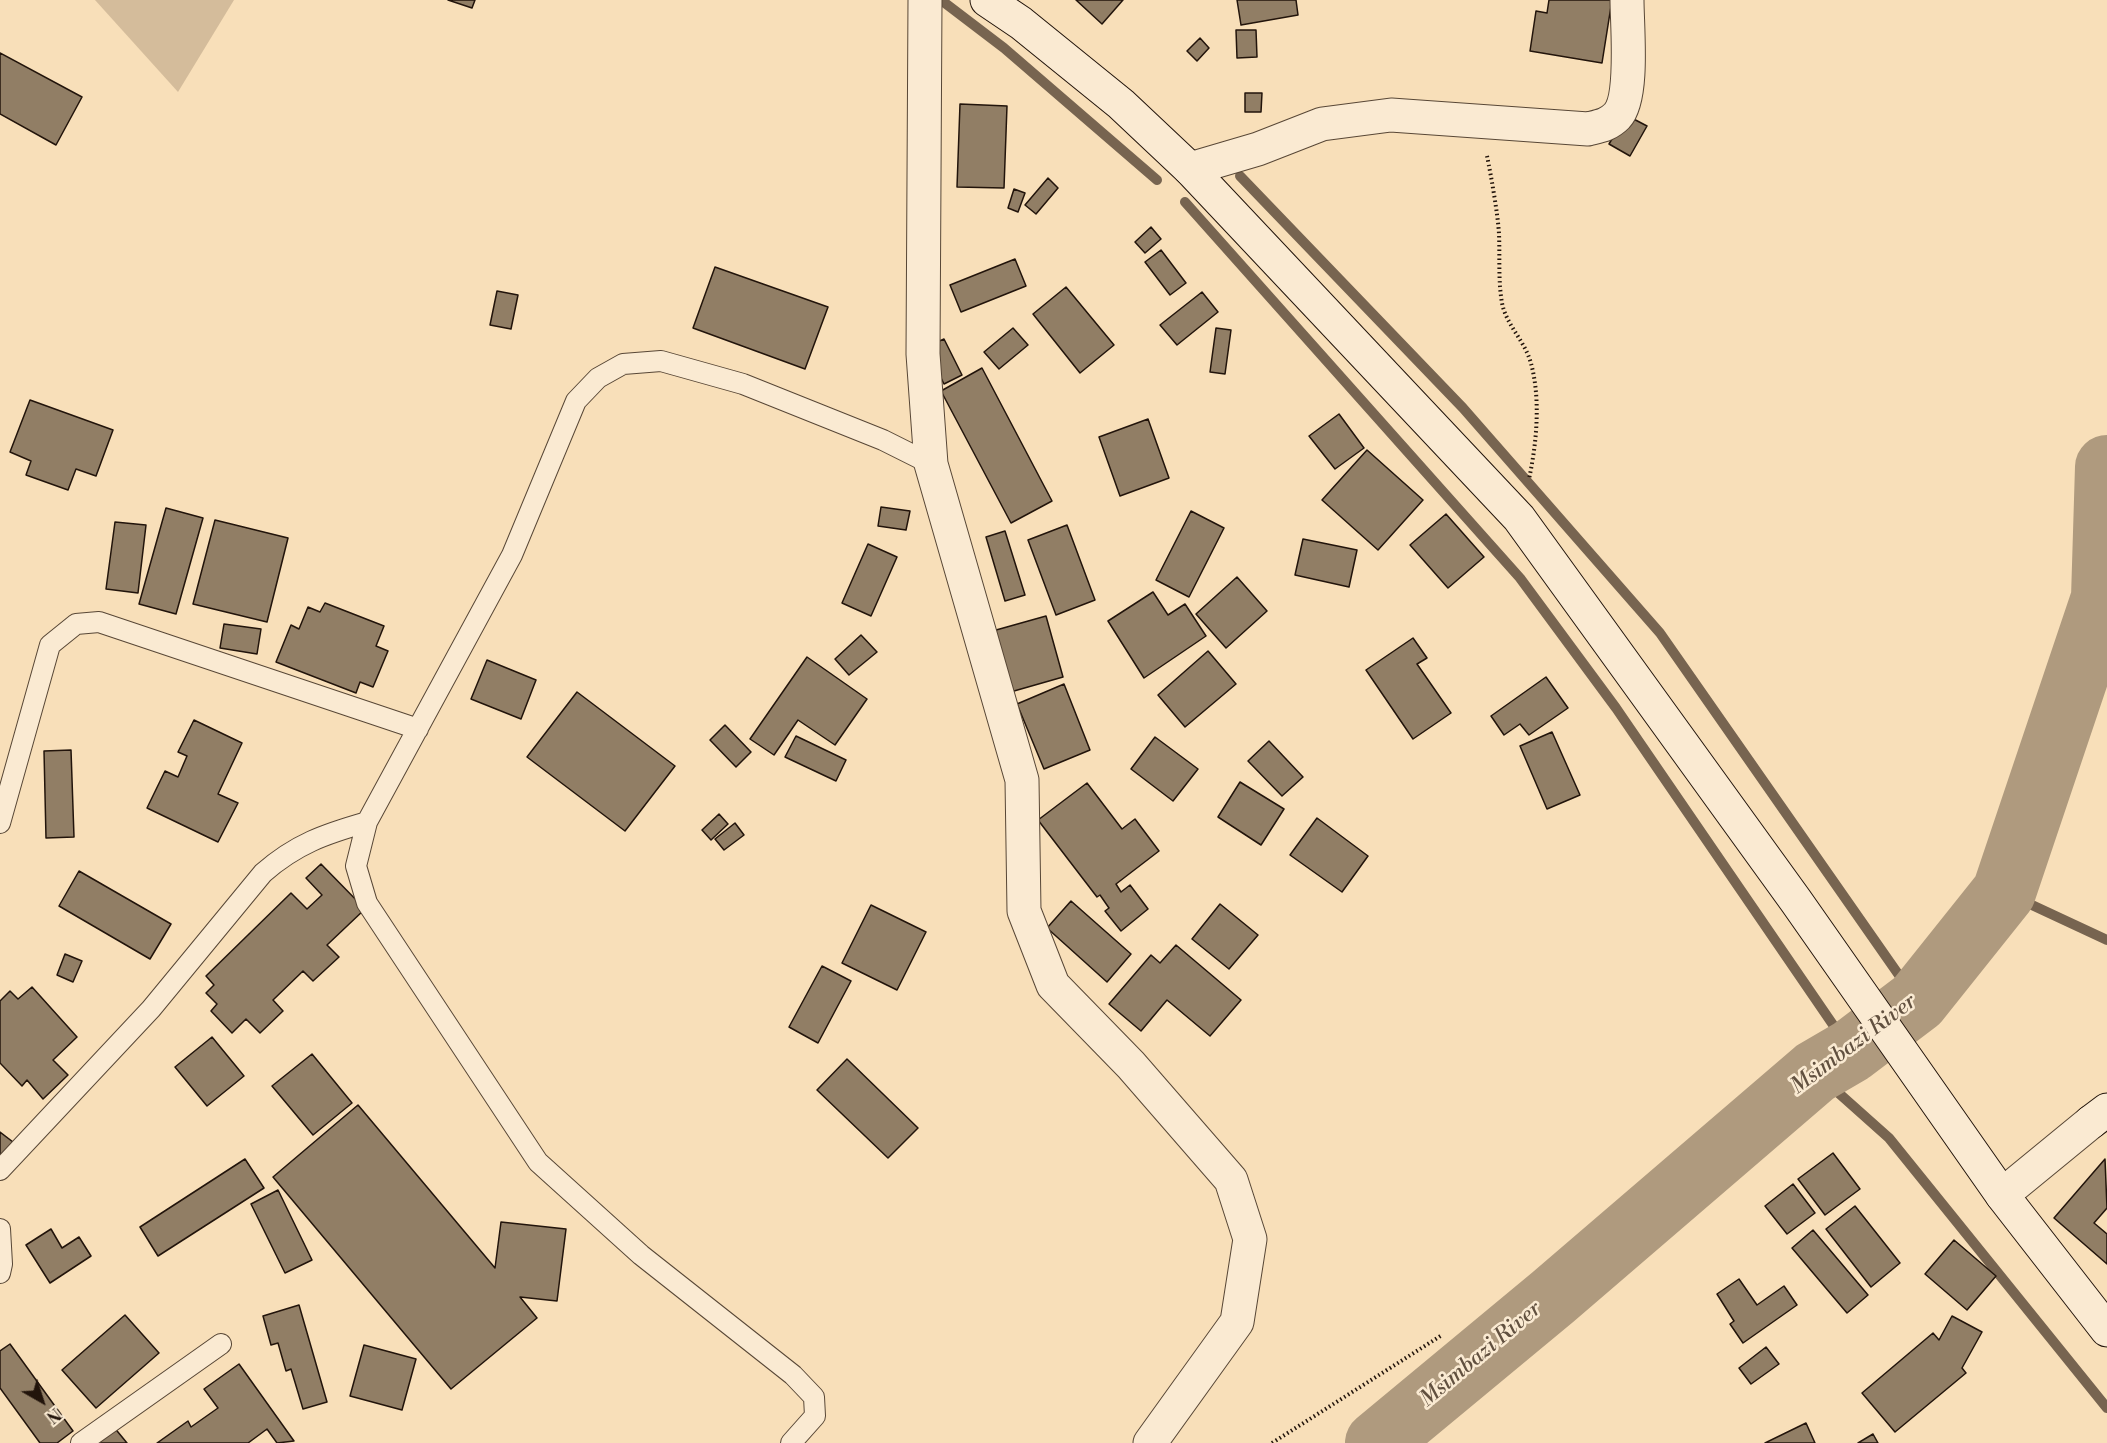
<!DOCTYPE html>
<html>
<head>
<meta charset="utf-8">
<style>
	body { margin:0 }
	#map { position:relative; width:2107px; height:1443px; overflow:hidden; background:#f8dfb9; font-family:"Libre Bodoni",serif }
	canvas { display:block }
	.north { position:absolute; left:12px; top:1371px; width:60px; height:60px; -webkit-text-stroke:4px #faead2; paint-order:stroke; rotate:141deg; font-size:16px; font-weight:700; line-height:24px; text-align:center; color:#22140b }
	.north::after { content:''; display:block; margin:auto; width:21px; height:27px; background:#22140b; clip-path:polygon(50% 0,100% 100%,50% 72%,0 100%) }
</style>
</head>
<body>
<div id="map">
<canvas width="2107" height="1443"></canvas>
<div class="north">N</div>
</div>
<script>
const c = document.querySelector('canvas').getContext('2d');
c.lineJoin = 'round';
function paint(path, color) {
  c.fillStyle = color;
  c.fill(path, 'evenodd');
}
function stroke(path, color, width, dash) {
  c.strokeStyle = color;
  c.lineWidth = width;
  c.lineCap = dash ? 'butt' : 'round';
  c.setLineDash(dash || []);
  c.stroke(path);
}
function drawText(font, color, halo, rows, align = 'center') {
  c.font = font + ' "Libre Bodoni",serif';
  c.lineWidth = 5;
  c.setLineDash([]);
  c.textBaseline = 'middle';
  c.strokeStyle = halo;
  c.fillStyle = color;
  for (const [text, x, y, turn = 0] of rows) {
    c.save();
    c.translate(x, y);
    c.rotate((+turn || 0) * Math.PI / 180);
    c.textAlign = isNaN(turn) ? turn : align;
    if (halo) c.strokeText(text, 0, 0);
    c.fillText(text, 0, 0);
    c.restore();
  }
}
const green = new Path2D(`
	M95,0H234L178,92Z`);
const stream = new Path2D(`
	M941,0L1004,48L1157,180
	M1240,176L1463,408L1660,633L1917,1001
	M1185,202L1520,578L1616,708L1851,1051
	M2004,892L2107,940
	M1815,1072L1889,1138L2107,1408`);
const river = new Path2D(`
	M1377,1443L1553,1297L1815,1072L1851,1051L1917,1001L2004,892L2103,598L2107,467`);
const building = new Path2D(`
	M448,0H475L472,8Z
	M1076,0H1123L1102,24Z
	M1237,0H1296L1298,15L1241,25Z
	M1549,0H1612L1602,63L1530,51L1536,11L1547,13Z
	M1236,30H1256L1257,57L1237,58Z
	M1200,38L1209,48L1197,61L1187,51Z
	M0,53L82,97L56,145L0,114Z
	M1245,93H1262L1261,112H1245Z
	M960,104L1007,106L1004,188L957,187Z
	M1626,115L1647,126L1630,156L1609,144Z
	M1048,178L1058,188L1036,214L1025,205Z
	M1014,189L1025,193L1018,212L1008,208Z
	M1151,227L1161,239L1145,253L1135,242Z
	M1161,250L1186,283L1170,295L1145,262Z
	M1015,259L1026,286L961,312L950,285Z
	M715,267L828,307L805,369L693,328Z
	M1066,287L1114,345L1080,373L1033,314Z
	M497,291L518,295L511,329L490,325Z
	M1202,292L1218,312L1177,345L1160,325Z
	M1013,328L1028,345L999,369L984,352Z
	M1216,328L1231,330L1225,374L1210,372Z
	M944,339L962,375L944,384L926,347Z
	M982,368L1052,501L1011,523L941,391Z
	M30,400L113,430L96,476L76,469L68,490L26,475L31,461L10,452Z
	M1339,414L1364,448L1335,469L1309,436Z
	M1148,419L1169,478L1120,496L1099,437Z
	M1367,450L1423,500L1378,550L1322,500Z
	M881,507L910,511L906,530L878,526Z
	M166,508L203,518L176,614L139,604Z
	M1191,511L1224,528L1189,597L1156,580Z
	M1446,514L1484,557L1448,588L1410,545Z
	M215,520L288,538L267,622L193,604Z
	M115,522L146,525L138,593L106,589Z
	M1067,525L1095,600L1056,615L1028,540Z
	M1005,531L1025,595L1005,601L986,537Z
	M1303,539L1357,550L1349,587L1295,575Z
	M868,544L897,557L871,616L842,603Z
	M1237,577L1267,611L1226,648L1196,614Z
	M1153,592L1168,615L1185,604L1206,636L1144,678L1108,621Z
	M325,603L384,626L376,646L388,651L373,687L360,682L356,693L276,662L291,625L299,629L308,607L320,612Z
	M1046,616L1063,677L1007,693L989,632Z
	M224,624L261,629L257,654L220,648Z
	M861,635L877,652L849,675L835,659Z
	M1413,638L1427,658L1417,664L1451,713L1413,739L1366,670Z
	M1208,651L1236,684L1185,727L1158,695Z
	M807,657L867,699L835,745L798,720L774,755L750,739Z
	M487,660L536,680L521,719L471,699Z
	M1546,677L1568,708L1529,735L1520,724L1504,735L1491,716Z
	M1064,684L1090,750L1044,769L1017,704Z
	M577,692L675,766L625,831L527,757Z
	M194,720L242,743L218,794L238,803L218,842L147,808L165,771L178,777L187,756L178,752Z
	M725,725L751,752L736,767L710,740Z
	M1552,732L1580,795L1547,809L1520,746Z
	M796,736L846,760L836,781L785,757Z
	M1155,737L1198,769L1173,801L1131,769Z
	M1269,741L1303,777L1282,796L1248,761Z
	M71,750L74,837L46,838L44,751Z
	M1240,782L1284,809L1261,845L1218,817Z
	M1087,783L1122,829L1135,819L1159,851L1116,884L1121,892L1130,885L1148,909L1121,931L1105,911L1109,908L1100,895L1097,897L1038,820Z
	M719,814L728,824L711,840L702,830Z
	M1317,818L1368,856L1342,892L1290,855Z
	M735,823L744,835L724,850L715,839Z
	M321,864L365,909L327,945L339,957L313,981L303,971L273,1000L283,1011L260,1033L246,1019L232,1033L211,1011L217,1004L206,993L214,985L206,976L291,893L307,909L322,895L306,878Z
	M79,871L171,924L150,959L59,906Z
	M1071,901L1131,954L1107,982L1047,928Z
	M1220,904L1258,935L1229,969L1192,939Z
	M871,905L926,932L897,990L842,963Z
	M1176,945L1241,1000L1210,1036L1167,1000L1141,1031L1109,1004L1151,955L1160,963Z
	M65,954L82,961L73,982L57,975Z
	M822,966L851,981L818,1043L789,1027Z
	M32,987L77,1037L53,1060L68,1075L43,1099L27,1080L22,1086L0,1063V1001L10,991L18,999Z
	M212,1037L244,1076L207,1106L175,1067Z
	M312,1054L352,1103L313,1135L272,1086Z
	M847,1059L918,1128L888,1158L817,1090Z
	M358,1105L495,1268L501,1222L566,1229L557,1301L520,1297L537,1318L451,1389L273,1177Z
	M0,1132L13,1142L0,1158Z
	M1833,1153L1860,1189L1825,1215L1798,1179Z
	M245,1159L264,1188L158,1256L140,1227Z
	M2105,1159L2107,1208L2094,1223L2107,1234V1264L2054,1218Z
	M1793,1184L1815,1213L1787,1234L1765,1206Z
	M278,1190L312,1260L285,1273L251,1204Z
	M1855,1206L1900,1263L1871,1287L1826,1229Z
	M51,1229L62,1248L79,1237L91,1256L50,1283L26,1245Z
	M1813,1230L1868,1295L1847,1313L1792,1248Z
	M1954,1240L1996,1276L1967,1310L1925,1274Z
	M1739,1279L1757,1305L1784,1286L1797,1305L1743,1343L1730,1324L1734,1321L1717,1294Z
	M299,1305L327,1402L303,1409L291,1369L286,1371L278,1343L271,1345L263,1316Z
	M125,1315L159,1353L96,1408L62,1370Z
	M1952,1316L1982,1332L1962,1368L1966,1373L1895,1432L1862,1393L1933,1333L1939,1340Z
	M10,1344L73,1431L57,1443H40L0,1388V1351Z
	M364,1345L416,1359L402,1410L350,1396Z
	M1766,1347L1779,1364L1751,1384L1739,1368Z
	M239,1364L294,1441L277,1443L267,1429L248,1443H157L188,1421L191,1427L218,1408L204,1389Z
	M1806,1423L1815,1443H1765Z
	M113,1426L127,1443H92Z
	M1873,1434L1878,1443H1858Z`);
const path = new Path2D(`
	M1487,156C1491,175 1498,215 1499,234C1500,257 1498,280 1502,303C1506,324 1523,339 1530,360C1541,396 1537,442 1529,479
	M1272,1443L1442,1335`);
const lane = new Path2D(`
	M0,823L50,645L76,624L99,622L418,729
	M0,1170L151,1009L263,873C296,844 325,834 367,822
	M0,1229L2,1264L0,1273
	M81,1443L221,1344
	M791,1443L815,1416L814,1397L793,1375L641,1255L538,1162L367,903L356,866L367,822L512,555L576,401L598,378L623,364L661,361L743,384L883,440L931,464`);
const street = new Path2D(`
	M925,0L923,354L931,464L1022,780L1024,911L1053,985L1131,1065L1231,1180L1250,1239L1237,1322L1150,1443
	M1190,169L1258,149L1322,124L1391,115L1588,129C1600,126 1608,125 1617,116C1634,98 1627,26 1627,0
	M2002,1195L2091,1122`);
const secondary = new Path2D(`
	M987,0L1021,23L1121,104L1190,169L1519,518L1796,901L2002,1195L2107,1330
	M2091,1122L2107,1110`);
const waterNames = [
	["Msimbazi River",1854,1045,-37],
	["Msimbazi River",1481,1355,-40]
];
paint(green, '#d4bc9b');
stroke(stream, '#776450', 10);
stroke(river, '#af9a7e', 64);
paint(building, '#917e65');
stroke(building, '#22140b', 1.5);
stroke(lane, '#584736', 22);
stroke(street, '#584736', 35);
stroke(secondary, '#22140b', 35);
stroke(path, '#22140b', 4, [1.5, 3]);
stroke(lane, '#faead2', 20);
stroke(street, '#faead2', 33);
stroke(secondary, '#faead2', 33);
drawText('italic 22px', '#61503f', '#faead2', waterNames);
</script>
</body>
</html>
